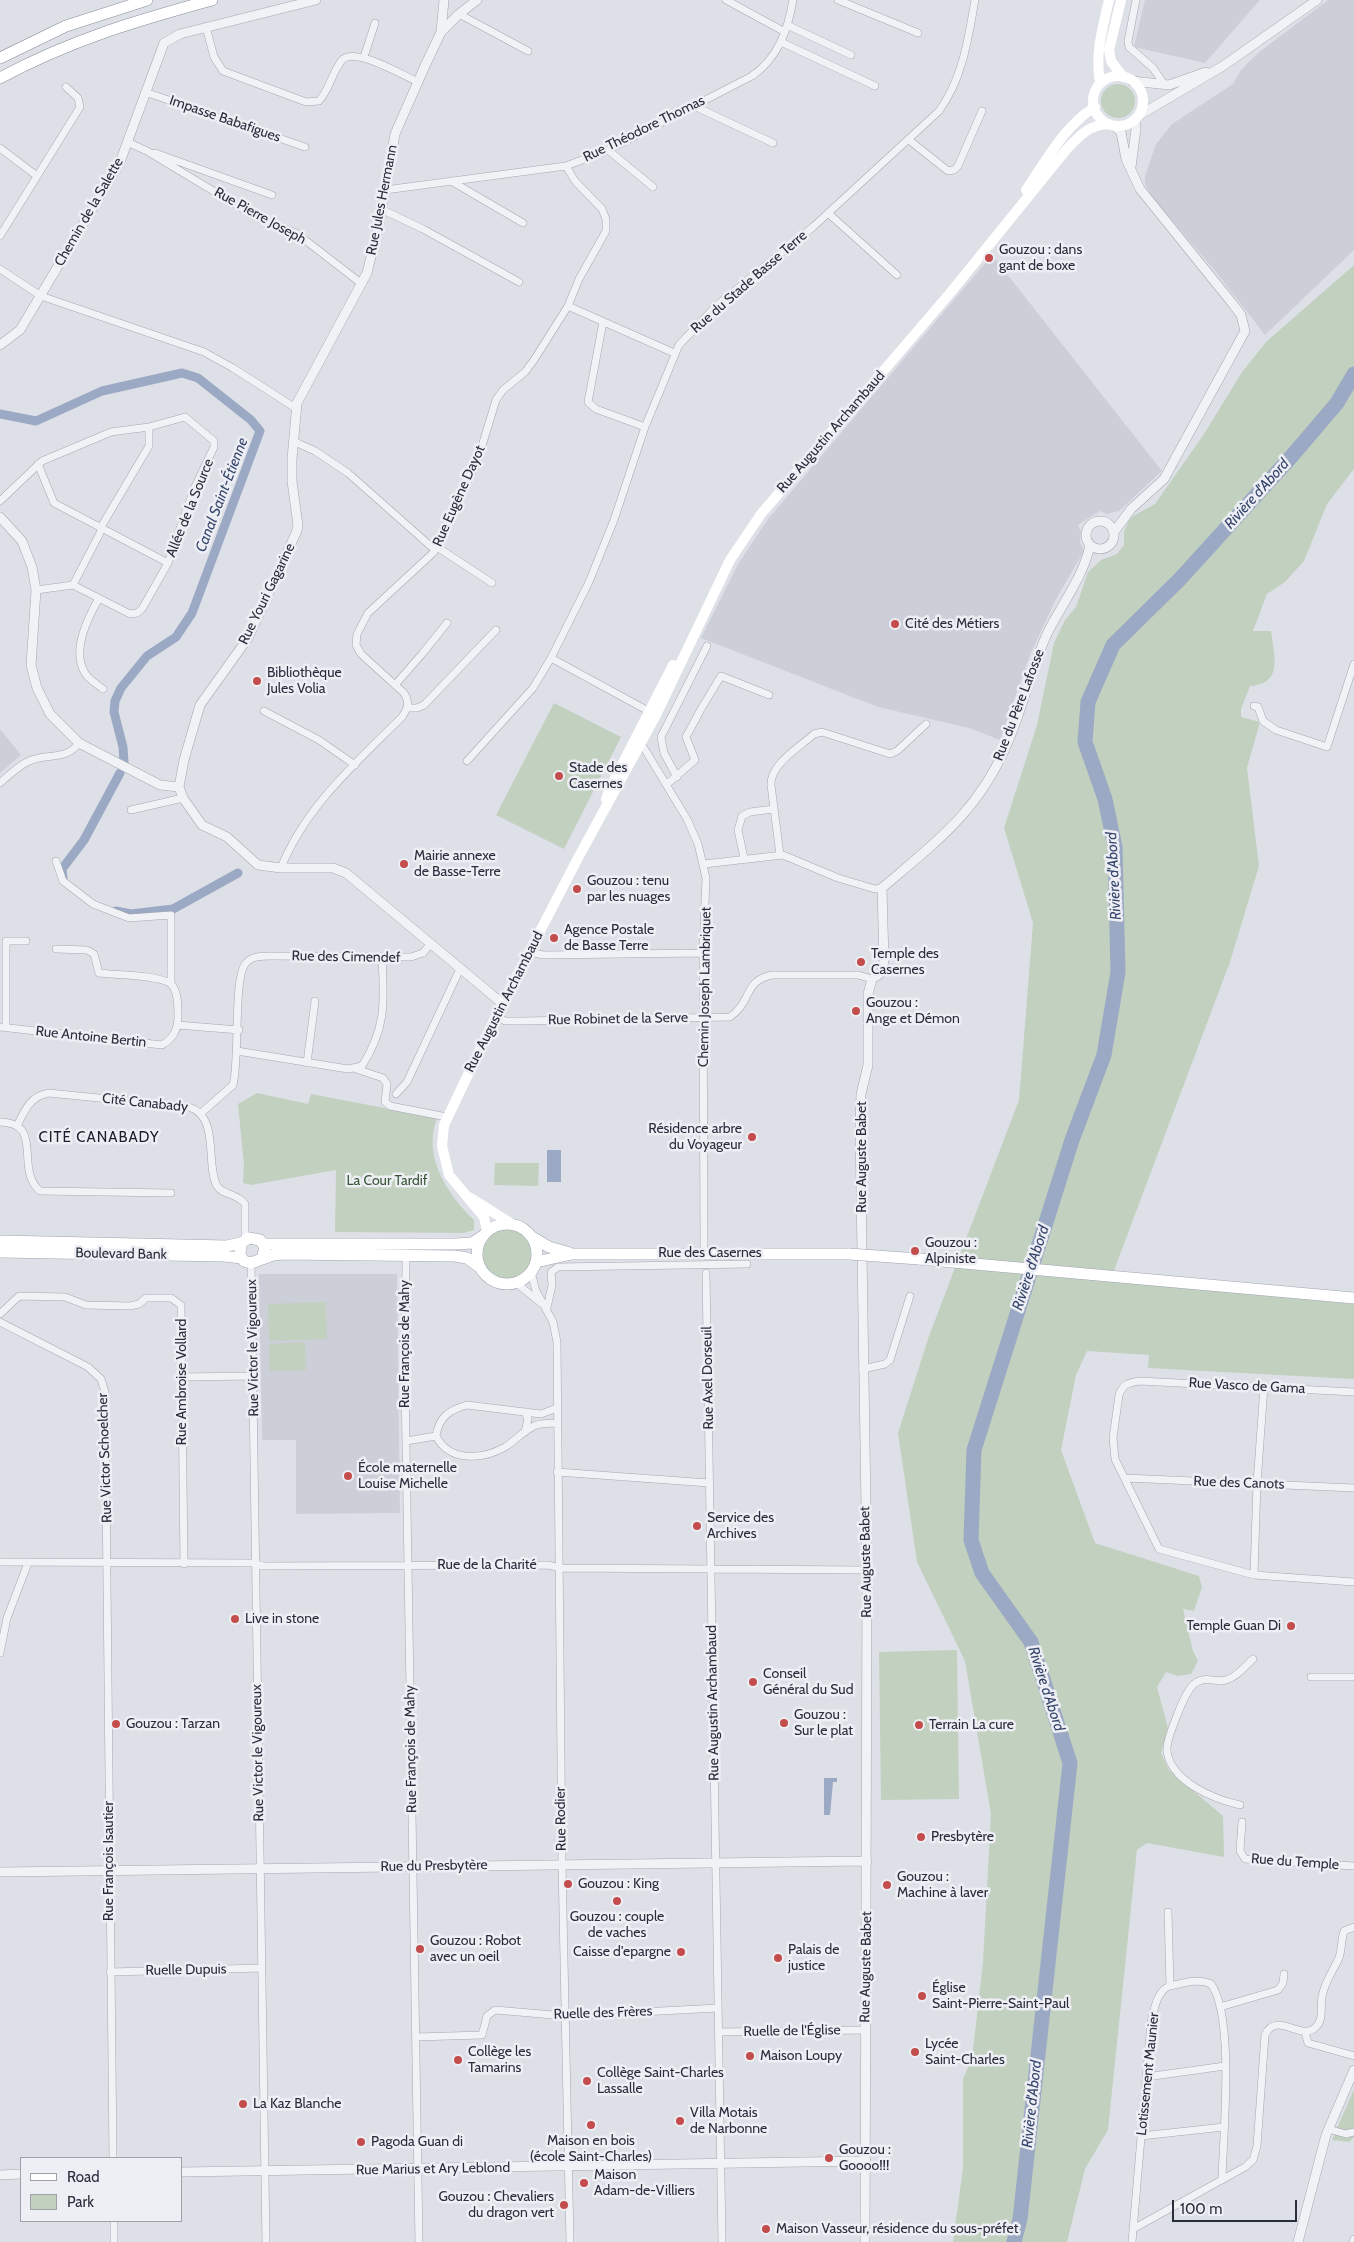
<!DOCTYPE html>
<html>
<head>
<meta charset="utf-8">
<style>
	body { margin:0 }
	#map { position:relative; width:1354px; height:2242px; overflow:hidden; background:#dee0e7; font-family:Cabin,sans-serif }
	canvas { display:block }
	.legend { position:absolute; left:20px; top:2157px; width:162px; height:65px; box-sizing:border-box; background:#eeeff4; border:1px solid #9fa1aa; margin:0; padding:6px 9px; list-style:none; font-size:15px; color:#292d3c }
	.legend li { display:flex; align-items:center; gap:10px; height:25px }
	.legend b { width:25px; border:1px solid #9fa1aa }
	.scale { position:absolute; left:1172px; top:2200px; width:125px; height:22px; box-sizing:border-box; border:2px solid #292d3c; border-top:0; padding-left:6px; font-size:15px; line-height:18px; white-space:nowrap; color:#292d3c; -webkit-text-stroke:4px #eeeff4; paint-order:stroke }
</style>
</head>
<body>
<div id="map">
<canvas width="1354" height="2242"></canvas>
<ul class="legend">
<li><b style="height:6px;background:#fff"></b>Road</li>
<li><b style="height:14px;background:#c2d0c0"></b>Park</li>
</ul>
<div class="scale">100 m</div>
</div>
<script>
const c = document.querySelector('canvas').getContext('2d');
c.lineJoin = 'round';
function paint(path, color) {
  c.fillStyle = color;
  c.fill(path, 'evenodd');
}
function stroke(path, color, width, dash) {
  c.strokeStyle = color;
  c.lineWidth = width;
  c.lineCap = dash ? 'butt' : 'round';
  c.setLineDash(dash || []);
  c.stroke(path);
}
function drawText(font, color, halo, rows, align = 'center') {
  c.font = font + ' Cabin,sans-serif';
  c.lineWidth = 5;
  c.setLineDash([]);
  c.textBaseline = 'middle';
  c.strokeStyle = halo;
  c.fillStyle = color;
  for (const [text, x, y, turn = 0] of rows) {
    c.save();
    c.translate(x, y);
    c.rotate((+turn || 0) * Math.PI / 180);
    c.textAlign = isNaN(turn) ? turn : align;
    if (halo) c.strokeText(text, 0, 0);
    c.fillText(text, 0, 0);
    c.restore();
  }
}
const built = new Path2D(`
	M1145,0H1260L1205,63L1134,47Z
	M1328,0H1354V250L1265,335L1216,272L1153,198L1145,184V176L1156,144L1172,124L1233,84L1241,70L1258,53Z
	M992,255L1162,471L1119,511L1107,514L1100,511L1078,525L1081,532L1080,542L1084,551L1056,599L1030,655L1000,740L969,728L878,707L701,638L738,564L768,519Z
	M0,729L21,755L0,773Z
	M259,1274H397L400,1513L296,1514V1440H262Z`);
const green = new Path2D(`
	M1101 101a17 17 0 1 1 34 0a17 17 0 1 1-34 0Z
	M1354,265V469L1327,504L1304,561L1285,582L1267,594L1253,631H1271C1274,655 1284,684 1250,686L1241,709V717L1260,722L1247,768L1259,866L1230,962L1110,1281L1354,1304V1379L1148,1368L1149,1355L1087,1351L1076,1375L1061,1450L1095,1543L1199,1576L1202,1587L1194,1611L1183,1609L1193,1651L1198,1661L1191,1674L1178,1676L1166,1672L1157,1687L1168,1728L1161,1753L1169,1770L1223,1816L1224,1857L1147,1843L1137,1850L1108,2130L1085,2169L1067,2242H953L963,2168V2079L972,2058L983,1962L991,1814L965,1661L917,1562L898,1433L929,1336L1019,1100L1033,923L1004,828L1037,725L1054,643L1065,620L1076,607L1088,572L1101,560L1117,554L1124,545V531L1129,521L1133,516L1155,504L1204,434L1242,372L1267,341Z
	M554,703L621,737L564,849L496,815Z
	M257,1093L308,1104L311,1094L437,1118C422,1157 448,1195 474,1220V1230L464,1233L335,1232L336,1170L251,1185L243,1183L244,1165L238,1104Z
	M495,1163H539L538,1186L494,1185Z
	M481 1253a26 26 0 1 1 52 0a26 26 0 1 1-52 0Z
	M326,1302L327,1339L269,1341L268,1304Z
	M305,1342L306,1370L270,1371L269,1344Z
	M957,1650L959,1799L881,1800L879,1652Z
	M1354,2089V2137L1349,2142L1332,2140Z`);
const water = new Path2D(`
	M547,1150H561V1182H547Z
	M824,1778H837V1782H833L830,1815H824Z`);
const canal = new Path2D(`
	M0,414L36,421L102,391L182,373L198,378L251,420L260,431L192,613L176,637L147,656L121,688L115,701L114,712L123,747L124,762
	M63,878L62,869L84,840L120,773
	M116,911L131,914L173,909L238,873`);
const river = new Path2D(`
	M1014,2242L1020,2219L1070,1763L1031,1642L982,1573L971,1540L974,1450L1072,1140L1104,1055L1118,972L1115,847L1105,799L1085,742L1088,702L1113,645L1180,579L1291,457L1337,403L1354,374`);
const minor = new Path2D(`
	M726,0L785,32
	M838,0L918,33
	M1136,0L1128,41L1129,47L1153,68L1164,84
	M459,14L528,51
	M787,25L851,55
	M206,27L214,57L223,71L306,102L319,101C330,89 332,72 342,60C354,46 404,76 418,82
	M781,42L875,86
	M364,57L375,23
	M145,92L305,147
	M694,106L773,143
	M909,140L948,171L954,170L958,166L982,111
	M127,142L147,151L258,218L296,233L362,284
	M0,148L37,176
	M608,150L653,187
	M155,153L272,195
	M451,181L523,223
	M385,190L566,166L608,150L752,76C778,58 788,30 793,0
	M381,209L423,229L519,282
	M828,213L897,275
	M0,236L80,107L78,98L66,87
	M0,269L41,296L204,352L233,368L297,409
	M568,306L674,353
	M603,322L588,402L596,409L645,427
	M293,441L315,451L348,473L435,550
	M38,464L54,503L168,563
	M0,501L42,461L111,432L149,427L185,417L214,441V447L194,489L168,563L142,609L137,613L130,614L73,585L36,590
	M437,547L492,583
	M73,585L100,533L101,527L149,446V427
	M99,598C88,618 71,650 85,673C89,680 97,684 103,689
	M551,658L652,713
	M395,685L422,654L447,623
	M1254,706L1258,707L1263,721L1276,730L1327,747L1354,664
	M408,708H417L424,705L496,630
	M701,709L721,676L769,695
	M264,711L319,740L355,765
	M637,743L644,748L687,819L698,844L706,878L703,953L704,1253
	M467,761L533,688L551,658L589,582L614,520L645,427L679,345L716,306L813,227L939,111C963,78 968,39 975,0
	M677,777L664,753L661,737L707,646
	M0,783C9,775 18,766 29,761C47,753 66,761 79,743
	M667,784L695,760L686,737L700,711
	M131,810L183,798
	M780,855L771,785C770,764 800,747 814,734L822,732L890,754L897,751L926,724
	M744,858L738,830L742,816L750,812L774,809
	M56,861L63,881L93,904L129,918L171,915V983
	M704,864L783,855L838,878L875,889L882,888
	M281,868C305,807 356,763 402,717C408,708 410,703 404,693L361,654L356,645L357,634L368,613L434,552L478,459L496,400L503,390L525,372L534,360L568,306L579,279L606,231V219L602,209L575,181L566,166
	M530,952L543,955L703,953
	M496,1016L505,1021H523L730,1017C753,1001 743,980 773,975H858L872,979
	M177,1025L239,1030
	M0,1027L162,1045C174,1038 178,1029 178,1016C178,1007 178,992 172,985C164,975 114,975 99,973L94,954L87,950L56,949
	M6,1027V941H26
	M237,1051L348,1069L362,1066C387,1026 384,1002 382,957
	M307,1063L315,1001
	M356,1069L383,1078L387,1084L385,1102L390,1106L447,1117
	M396,1094L407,1082L460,969
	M201,1113L233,1085C240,1059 233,976 246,963C252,956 262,956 271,956L411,957L423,953L431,943
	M0,1122C45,1123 14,1169 40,1191L171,1193
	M18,1124C25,1109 31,1096 49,1093L189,1107C220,1117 205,1162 217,1186C222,1195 237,1193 245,1204V1239
	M406,1257L405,1383L419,2242
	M251,1263L266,2242
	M531,1272L536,1291L553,1322L557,1342L562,1864L570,2242
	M706,1273L722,2242
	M516,1283L541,1303
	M547,1308L552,1285L551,1272L558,1267L747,1264
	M0,1314L19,1296L65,1297L86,1305L130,1306L139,1304L146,1298H171L181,1305L184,1564
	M0,1322L88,1367L101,1379L105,1392L113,2158
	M863,1369L885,1364L890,1360L910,1296
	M181,1377L253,1376
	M1354,1392L1139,1381C1128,1383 1123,1384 1119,1395L1113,1438L1115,1459L1159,1549L1254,1575L1354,1582
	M557,1408L541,1414L467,1405C449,1410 439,1417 436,1436C449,1462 482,1460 505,1447C515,1441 523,1431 534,1426C541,1423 550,1423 557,1423
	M525,1432L528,1419L525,1412
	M406,1441L436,1436
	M557,1472L709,1483
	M1125,1478L1354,1488
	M0,1562L252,1563L263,1566L549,1565L559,1568L867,1570
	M1254,1575L1257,1483L1264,1387
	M0,1653L7,1618L28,1563
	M1311,1677H1354
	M1240,1805C1214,1799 1171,1782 1167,1751C1166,1741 1173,1727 1176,1718C1180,1708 1186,1691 1194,1684C1205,1675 1214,1683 1226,1680C1237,1677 1245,1666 1253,1659
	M1242,1822L1240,1851L1245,1859L1354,1866
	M1168,1912L1170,1986
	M110,1972L262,1968
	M1220,2007L1278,1990L1283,1983L1284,1974
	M719,2032L865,2030
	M1305,2032L1308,2043L1354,2056
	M416,2037L482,2035L487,2016L495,2010L565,2016L718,2008
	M1146,2077L1225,2066
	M1328,2129L1346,2134L1354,2132
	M1141,2136L1224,2127
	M114,2221V2242
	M1133,2229L1245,2167L1253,2160L1257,2146L1265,2035C1276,2010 1301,2042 1316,2027C1324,2019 1320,2007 1322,1997C1324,1983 1333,1971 1339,1958C1342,1949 1341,1940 1344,1931L1354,1927
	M1132,2242L1151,2022C1154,2010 1157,1990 1170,1986C1184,1983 1198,1978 1211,1984C1235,2017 1223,2136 1222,2180
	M1353,2242L1354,2239`);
const tertiary = new Path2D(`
	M477,0L459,14L441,32L424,68L395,134L379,225L367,273L297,403L292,459V481L298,526L296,533L248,638L200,705L184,760L179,787L183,798L202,825L227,837L258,865L281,868H333L346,873L503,1004
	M441,32L444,0
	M1132,81L1169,85L1206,72
	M1138,116L1223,66L1317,0
	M1131,167L1136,129L1135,120
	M0,345L20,330L120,162L164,43L180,34L316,0
	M0,517L22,541L32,567L36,590L31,665L37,688L50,714L79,743L160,785L179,787
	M1086 535a14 14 0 1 1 28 0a14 14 0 1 1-28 0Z
	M1114,532L1131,509L1164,479L1245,331L1241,315L1232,303L1140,189L1126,159L1121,132L1114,126
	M0,1872L867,1861
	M181,2172L866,2161
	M0,2175L21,2174
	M865,2242L867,1570L860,1127L861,1094L868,1065V994L872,979L881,973L884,961L882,888C936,842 978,812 1007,744C1023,708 1031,669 1047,634C1061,605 1084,576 1090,545
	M1298,2242L1326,2135L1354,2070`);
const secondary = new Path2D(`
	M1121,0L1109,50L1111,61L1123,77
	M1093 101a25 25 0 1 1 50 0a25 25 0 1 1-50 0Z
	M1100,83C1095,52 1102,31 1109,0
	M1026,190C1045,162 1065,125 1095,107
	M606,799L611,786L673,665
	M469,1197L512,1224
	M487,1231L484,1217L449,1175L442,1146L444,1125L496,1016L578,858L656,715L730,560L761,514L951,292L1066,150C1079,136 1090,124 1109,124`);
const primary = new Path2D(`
	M477 1254a30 30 0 1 1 60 0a30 30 0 1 1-60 0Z
	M532,1237L549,1247L570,1253
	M0,1241L227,1246L241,1243
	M263,1244H456L472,1243L481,1237
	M0,1252L224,1256L242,1258
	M262,1259L265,1247L260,1240L249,1238L241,1243L240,1255L244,1261L251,1263L273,1255L284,1254L455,1256L467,1258L478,1266
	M919,1259L1354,1298
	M536,1262L572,1254H849`);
const trunk = new Path2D(`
	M0,58L66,26L147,0
	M0,78C71,40 135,21 212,0`);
const primaryBridge = new Path2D(`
	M849,1254L919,1259`);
const markers = [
	[989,258,5,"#c34d4c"],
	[895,624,5,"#c34d4c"],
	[257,681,5,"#c34d4c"],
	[559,776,5,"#c34d4c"],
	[404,864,5,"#c34d4c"],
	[577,889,5,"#c34d4c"],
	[554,938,5,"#c34d4c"],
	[861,962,5,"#c34d4c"],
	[856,1011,5,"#c34d4c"],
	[752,1137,5,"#c34d4c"],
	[915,1251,5,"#c34d4c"],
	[348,1476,5,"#c34d4c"],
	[697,1526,5,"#c34d4c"],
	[235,1619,5,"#c34d4c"],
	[1291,1626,5,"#c34d4c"],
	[753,1682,5,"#c34d4c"],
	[784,1723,5,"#c34d4c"],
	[116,1724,5,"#c34d4c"],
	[919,1725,5,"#c34d4c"],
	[921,1837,5,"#c34d4c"],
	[568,1884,5,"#c34d4c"],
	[887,1885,5,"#c34d4c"],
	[617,1901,5,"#c34d4c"],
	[420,1949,5,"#c34d4c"],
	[681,1952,5,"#c34d4c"],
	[778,1958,5,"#c34d4c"],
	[922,1996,5,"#c34d4c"],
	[915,2052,5,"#c34d4c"],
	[750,2056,5,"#c34d4c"],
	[458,2060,5,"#c34d4c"],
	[587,2081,5,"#c34d4c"],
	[243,2104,5,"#c34d4c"],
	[680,2121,5,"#c34d4c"],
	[591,2125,5,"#c34d4c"],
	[361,2142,5,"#c34d4c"],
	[829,2158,5,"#c34d4c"],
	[584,2183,5,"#c34d4c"],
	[564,2205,5,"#c34d4c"],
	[766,2229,5,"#c34d4c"]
];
const streetNames = [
	["Impasse Babafigues",225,119,19],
	["Rue Théodore Thomas",644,129,-26],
	["Rue Jules Hermann",382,200,-79],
	["Chemin de la Salette",89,212,-60],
	["Rue Pierre Joseph",260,216,29],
	["Rue du Stade Basse Terre",749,282,-41],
	["Rue Augustin Archambaud",831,432,-49],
	["Rue Eugène Dayot",459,496,-66],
	["Allée de la Source",190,508,-68],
	["Rue Youri Gagarine",267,594,-64],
	["Rue du Père Lafosse",1019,705,-69],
	["Rue des Cimendef",346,957,1],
	["Chemin Joseph Lambriquet",705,987,-89],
	["Rue Augustin Archambaud",504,1002,-63],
	["Rue Robinet de la Serve",618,1019,-1],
	["Rue Antoine Bertin",91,1037,6],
	["Cité Canabady",145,1103,6],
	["Rue Auguste Babet",862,1157,-90],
	["Rue des Casernes",710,1253],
	["Boulevard Bank",121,1254,1],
	["Rue François de Mahy",405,1344,-90],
	["Rue Victor le Vigoureux",253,1348,-91],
	["Rue Axel Dorseuil",708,1378,-91],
	["Rue Ambroise Vollard",182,1382,-90],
	["Rue Vasco de Gama",1247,1386,3],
	["Rue Victor Schoelcher",105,1458,-92],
	["Rue des Canots",1239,1483,2],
	["Rue Auguste Babet",866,1562,-91],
	["Rue de la Charité",487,1565],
	["Rue Augustin Archambaud",713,1703,-91],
	["Rue François de Mahy",411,1749,-91],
	["Rue Victor le Vigoureux",258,1753,-91],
	["Rue Rodier",561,1819,-91],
	["Rue François Isautier",109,1861,-90],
	["Rue du Temple",1295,1862,4],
	["Rue du Presbytère",434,1866,-1],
	["Rue Auguste Babet",866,1967,-89],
	["Ruelle Dupuis",186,1970,-1],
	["Ruelle des Frères",603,2013,-2],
	["Ruelle de l'Église",792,2031,-1],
	["Lotissement Maunier",1148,2074,-84],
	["Rue Marius et Ary Leblond",433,2169,-1]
];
const poiNames = [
	["Gouzou : dans",999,250],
	["gant de boxe",999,266],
	["Cité des Métiers",905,624],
	["Bibliothèque",267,673],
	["Jules Volia",267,689],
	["Stade des",569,768],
	["Casernes",569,784],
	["Mairie annexe",414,856],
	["de Basse-Terre",414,872],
	["Gouzou : tenu",587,881],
	["par les nuages",587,897],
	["Agence Postale",564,930],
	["de Basse Terre",564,946],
	["Temple des",871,954],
	["Casernes",871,970],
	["Gouzou :",866,1003],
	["Ange et Démon",866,1019],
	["Résidence arbre",742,1129,"right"],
	["du Voyageur",742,1145,"right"],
	["Gouzou :",925,1243],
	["Alpiniste",925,1259],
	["École maternelle",358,1468],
	["Louise Michelle",358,1484],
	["Service des",707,1518],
	["Archives",707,1534],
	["Live in stone",245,1619],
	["Temple Guan Di",1281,1626,"right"],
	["Conseil",763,1674],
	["Général du Sud",763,1690],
	["Gouzou :",794,1715],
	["Sur le plat",794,1731],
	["Gouzou : Tarzan",126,1724],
	["Terrain La cure",929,1725],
	["Presbytère",931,1837],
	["Gouzou :",897,1877],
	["Machine à laver",897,1893],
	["Gouzou : King",578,1884],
	["Gouzou : couple",617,1917,"center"],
	["de vaches",617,1933,"center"],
	["Gouzou : Robot",430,1941],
	["avec un oeil",430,1957],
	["Palais de",788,1950],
	["justice",788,1966],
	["Caisse d'epargne",671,1952,"right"],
	["Église",932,1988],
	["Saint-Pierre-Saint-Paul",932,2004],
	["Lycée",925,2044],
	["Saint-Charles",925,2060],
	["Collège les",468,2052],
	["Tamarins",468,2068],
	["Maison Loupy",760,2056],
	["Collège Saint-Charles",597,2073],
	["Lassalle",597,2089],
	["La Kaz Blanche",253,2104],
	["Villa Motais",690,2113],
	["de Narbonne",690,2129],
	["Maison en bois",591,2141,"center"],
	["(école Saint-Charles)",591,2157,"center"],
	["Pagoda Guan di",371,2142],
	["Gouzou :",839,2150],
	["Goooo!!!",839,2166],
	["Maison",594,2175],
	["Adam-de-Villiers",594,2191],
	["Gouzou : Chevaliers",554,2197,"right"],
	["du dragon vert",554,2213,"right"],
	["Maison Vasseur, résidence du sous-préfet",776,2229]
];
const parkNames = [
	["La Cour Tardif",387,1181]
];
const waterNames = [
	["Rivière d'Abord",1257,494,-48],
	["Canal Saint-Étienne",222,495,-69],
	["Rivière d'Abord",1114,876,-93],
	["Rivière d'Abord",1031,1268,-72],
	["Rivière d'Abord",1046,1689,72],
	["Rivière d'Abord",1032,2104,-84]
];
const neighbourhoodNames = [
	["CITÉ CANABADY",99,1138]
];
paint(built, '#cdcfd8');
paint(green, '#c2d0c0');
paint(water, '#9ca9c4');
stroke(canal, '#9ca9c4', 9);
stroke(river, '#9ca9c4', 15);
stroke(minor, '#a4a7b0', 8);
stroke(tertiary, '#a4a7b0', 10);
stroke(primary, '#9fa3b1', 12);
stroke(trunk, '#878c9c', 12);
stroke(minor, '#f1f2f5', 7);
stroke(tertiary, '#f1f2f5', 9);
stroke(secondary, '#fff', 10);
stroke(primary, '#fff', 11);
stroke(trunk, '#fff', 11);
stroke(primaryBridge, '#9fa3b1', 12, []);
stroke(primaryBridge, '#fff', 11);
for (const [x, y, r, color] of markers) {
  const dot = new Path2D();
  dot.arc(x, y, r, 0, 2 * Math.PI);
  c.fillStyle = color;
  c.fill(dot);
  stroke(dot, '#eeeff4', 2);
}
drawText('14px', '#292d3c', '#eeeff4', streetNames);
drawText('14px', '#292d3c', '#eeeff4', poiNames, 'left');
drawText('14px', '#385737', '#eeeff4', parkNames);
drawText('italic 15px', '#36466d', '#eeeff4', waterNames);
c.letterSpacing = '1px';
drawText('15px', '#1b1e2d', '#eeeff4', neighbourhoodNames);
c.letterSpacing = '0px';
</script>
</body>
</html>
